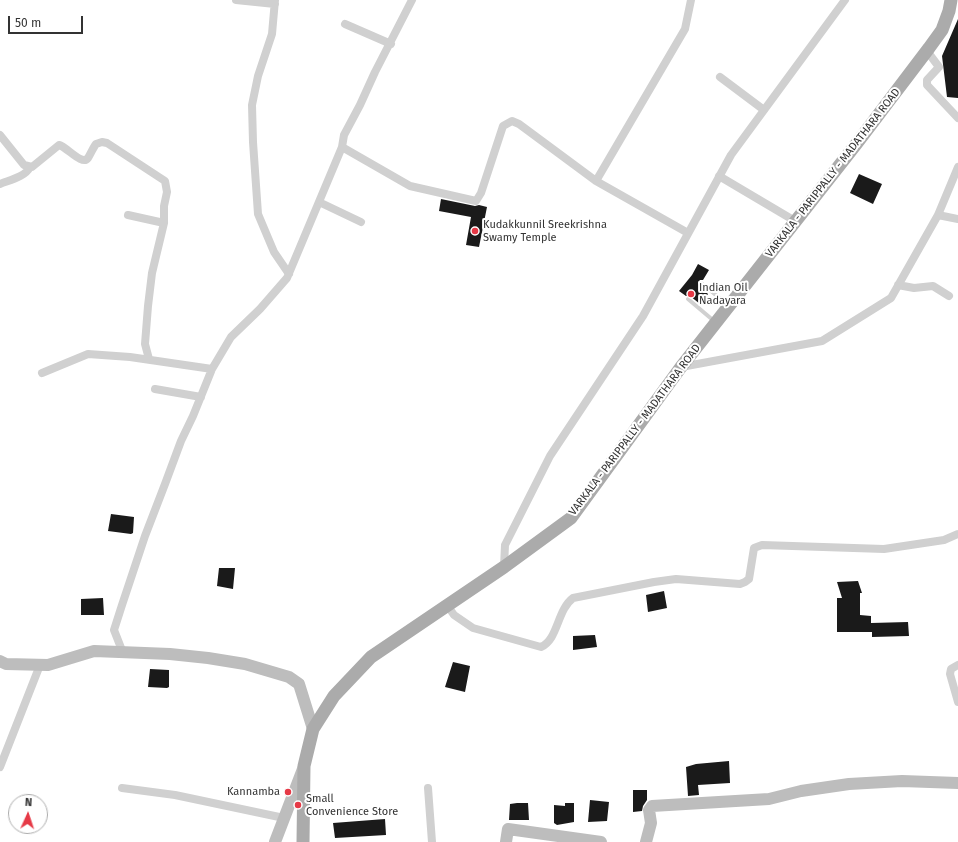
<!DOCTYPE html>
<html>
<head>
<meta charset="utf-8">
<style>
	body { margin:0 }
	#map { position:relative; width:958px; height:842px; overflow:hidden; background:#fff; font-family:"Fira Sans",sans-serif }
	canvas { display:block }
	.north { position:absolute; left:8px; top:794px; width:40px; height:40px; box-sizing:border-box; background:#fff; border:1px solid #adadad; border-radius:50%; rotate:3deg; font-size:11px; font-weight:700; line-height:16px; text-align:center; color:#333 }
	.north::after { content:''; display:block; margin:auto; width:14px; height:18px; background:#e63946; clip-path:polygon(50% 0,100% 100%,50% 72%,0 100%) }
	.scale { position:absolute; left:8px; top:16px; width:75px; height:18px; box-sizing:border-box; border:2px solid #333; border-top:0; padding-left:5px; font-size:12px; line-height:14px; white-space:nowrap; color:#333; -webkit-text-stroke:3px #fff; paint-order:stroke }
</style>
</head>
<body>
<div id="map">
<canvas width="958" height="842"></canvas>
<div class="north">N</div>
<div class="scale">50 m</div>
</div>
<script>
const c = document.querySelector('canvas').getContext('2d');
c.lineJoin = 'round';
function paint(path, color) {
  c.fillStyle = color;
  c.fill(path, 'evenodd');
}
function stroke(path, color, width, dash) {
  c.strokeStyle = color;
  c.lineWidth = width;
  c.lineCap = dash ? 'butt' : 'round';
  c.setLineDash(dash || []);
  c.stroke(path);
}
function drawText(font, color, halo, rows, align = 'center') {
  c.font = font + ' "Fira Sans",sans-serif';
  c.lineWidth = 4;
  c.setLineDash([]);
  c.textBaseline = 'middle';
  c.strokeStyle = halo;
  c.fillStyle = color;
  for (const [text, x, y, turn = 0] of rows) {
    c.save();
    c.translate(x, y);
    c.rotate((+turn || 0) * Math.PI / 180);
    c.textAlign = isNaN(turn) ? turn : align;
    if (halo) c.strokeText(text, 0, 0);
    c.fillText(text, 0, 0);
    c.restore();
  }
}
const building = new Path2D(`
	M958,19V98L947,97L942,56Z
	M859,174L882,184L873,204L850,193Z
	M441,199L475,206L479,205L487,207L479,247L466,245L471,217L439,211Z
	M698,264L709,270L703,280H700L698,282L699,285L708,294L700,304L690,296H686L679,291L692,275Z
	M111,514L134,517L133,533L131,534L108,531Z
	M219,568H235L233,589L217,586Z
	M858,581L862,593H860V615L871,616V623L908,622L909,636L872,637V632H837V598H842L837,582Z
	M664,591L667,608L648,612L646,595Z
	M103,598L104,615H81V599Z
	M595,635L597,647L573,650V636Z
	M453,662L470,666L465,692L445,687Z
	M150,669L169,670V687L167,688L148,687Z
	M729,761L730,783L698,785L699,795L688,796L686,767L696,764Z
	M633,790H647V800L643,806L642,811L633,812Z
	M590,800L609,802L607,821L588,822Z
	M517,803H528L529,820H509L510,804Z
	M565,803H574V822L557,825L554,823V805L565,806Z
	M385,819L386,835L335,838L333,823Z`);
const lane = new Path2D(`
	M701,283L727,304
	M688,299L714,321`);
const street = new Path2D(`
	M236,0L275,4
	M275,0L272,34L258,76L252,105L253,142L258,214L274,252L289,274
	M345,24L391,44
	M927,51L939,67L927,80V85L958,118
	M720,77L764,110
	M0,135L24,165L32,167L59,145C67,147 82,166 88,158C91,153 93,148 96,144L102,142L107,143L165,181L167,192L164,206V223L152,273L148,306L145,344L149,359
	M342,147L410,186L476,201L481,193L503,126L512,121L519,124L596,181L688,233
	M719,176L795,221
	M596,181L685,29L691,0
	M0,184C10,180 25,177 30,167
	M319,202L361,222
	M128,215L164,223
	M938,215L958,219
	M898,285L914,288L933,286L949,296
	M681,367L822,341L891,298L938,215L958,167
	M42,373L88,354L130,357L212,369
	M155,389L201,397
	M504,567L505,545L550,456L643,316L731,155L845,0
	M447,605L454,615L473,628L541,647C558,640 557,610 573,598L654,582L676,579L740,584L745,582L749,579L754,548L762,545L884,549L944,540L958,534
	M123,653L114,630L122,605L145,536L165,484L181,441L193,416L212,369L231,337L260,309L287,278L342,147L344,135L360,105L375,72L412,0
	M958,665L951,669L950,674L958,702
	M0,767L40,665
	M122,788L175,795L284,818
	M428,788L432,842`);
const secondary = new Path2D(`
	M0,661L6,664L48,665L94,651L170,654L208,658L245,664L289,677L299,684L313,729
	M275,842L303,769
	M506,842L508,829L601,842
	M646,842L651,823L649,810L652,806L769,799L801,791L849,784L902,781L958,783`);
const primary = new Path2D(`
	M303,842L304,766L313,729L334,696L371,657L504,567L571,518L681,367L857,143L929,48L942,30L949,11L951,0`);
const markers = [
	[475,231,4,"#e63946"],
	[691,294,4,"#e63946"],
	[288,792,4,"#e63946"],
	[298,805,4,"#e63946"]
];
const streetNames = [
	["VARKALA - PARIPPALLY - MADATHARA ROAD",833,173,-52],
	["VARKALA - PARIPPALLY - MADATHARA ROAD",635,430,-53]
];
const poiNames = [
	["Kudakkunnil Sreekrishna",483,225],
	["Swamy Temple",483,238],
	["Indian Oil",699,288],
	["Nadayara",699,301],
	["Kannamba",280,792,"right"],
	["Small",306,799],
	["Convenience Store",306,812]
];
paint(building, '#1a1a1a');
stroke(lane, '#d0d0d0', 4);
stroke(street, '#d0d0d0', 8);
stroke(secondary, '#bdbdbd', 12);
stroke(primary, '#ababab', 13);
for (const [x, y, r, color] of markers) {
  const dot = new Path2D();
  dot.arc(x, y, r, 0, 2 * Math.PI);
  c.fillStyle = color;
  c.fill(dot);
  stroke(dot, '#fff', 1.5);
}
drawText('11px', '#333', '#fff', streetNames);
drawText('11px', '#333', '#fff', poiNames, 'left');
</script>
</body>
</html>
